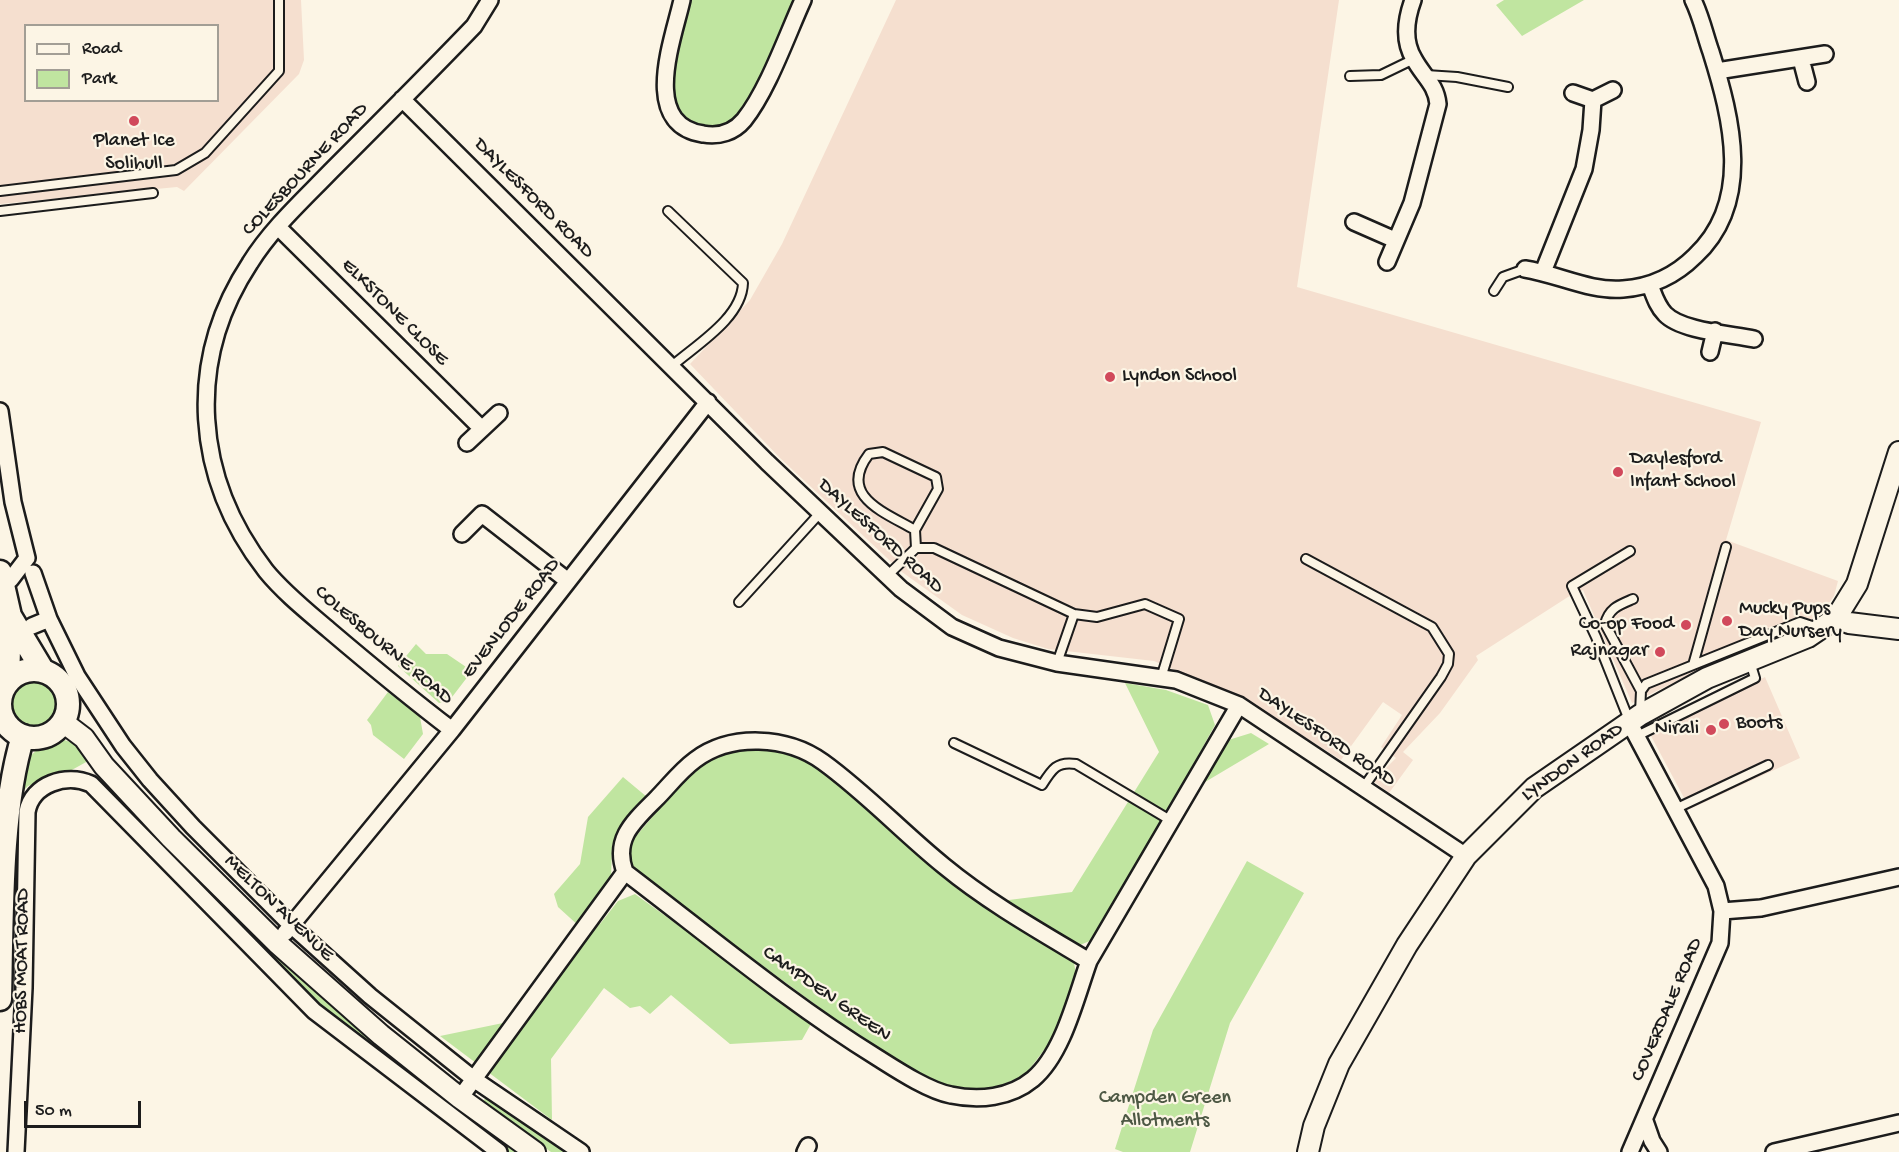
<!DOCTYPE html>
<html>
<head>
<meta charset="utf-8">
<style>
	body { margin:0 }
	#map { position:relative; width:1899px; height:1152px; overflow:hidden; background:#fcf5e5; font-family:"Gochi Hand",sans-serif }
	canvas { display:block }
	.legend { position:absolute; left:24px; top:24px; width:195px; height:78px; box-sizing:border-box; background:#fcf5e5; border:2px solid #a29e95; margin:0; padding:8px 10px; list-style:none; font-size:18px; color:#1c1c1c }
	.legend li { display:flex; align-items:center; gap:12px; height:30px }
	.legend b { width:30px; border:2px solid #a29e95 }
	.scale { position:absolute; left:24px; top:1101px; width:117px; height:27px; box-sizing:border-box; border:3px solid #1c1c1c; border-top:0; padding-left:8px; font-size:18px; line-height:21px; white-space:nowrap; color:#1c1c1c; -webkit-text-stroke:4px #fcf5e5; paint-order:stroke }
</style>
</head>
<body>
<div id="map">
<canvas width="1899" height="1152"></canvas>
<ul class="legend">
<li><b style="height:8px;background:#fcf5e5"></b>Road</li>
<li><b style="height:16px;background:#c0e5a0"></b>Park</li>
</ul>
<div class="scale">50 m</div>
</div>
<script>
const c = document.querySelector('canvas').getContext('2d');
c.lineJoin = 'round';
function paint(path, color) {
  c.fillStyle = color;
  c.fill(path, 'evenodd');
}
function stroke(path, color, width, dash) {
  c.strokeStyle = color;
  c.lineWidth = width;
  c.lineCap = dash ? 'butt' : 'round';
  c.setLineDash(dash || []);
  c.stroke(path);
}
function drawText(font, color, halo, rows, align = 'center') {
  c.font = font + ' "Gochi Hand",sans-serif';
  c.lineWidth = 4.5;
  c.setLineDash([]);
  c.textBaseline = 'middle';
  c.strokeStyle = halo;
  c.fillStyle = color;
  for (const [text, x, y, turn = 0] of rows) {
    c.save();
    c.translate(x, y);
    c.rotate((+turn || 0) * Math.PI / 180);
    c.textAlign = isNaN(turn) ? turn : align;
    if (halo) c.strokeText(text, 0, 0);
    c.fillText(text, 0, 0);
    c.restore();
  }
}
const built = new Path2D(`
	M0,0H301L304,60L299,74L184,191L177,187L0,204ZM26,26H218V100H26Z
	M896,0H1339L1297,287L1761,422L1726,540L1838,581L1834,596L1817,620L1704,668L1632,703L1583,590L1568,597L1476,656L1478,660L1440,713L1403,752L1413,760L1389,793L1373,781L1396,758L1381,747L1402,715L1383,702L1341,760L1251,703L1154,661L1048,649L1013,638L962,615L902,572L780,458L690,364L750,300L782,244Z
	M1765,677L1800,758L1690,809L1651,736Z`);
const green = new Path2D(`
	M688,0H796C785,23 750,110 734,122C723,130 711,130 700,126C649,107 679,38 688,0Z
	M1504,0H1584L1522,36L1496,5Z
	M416,644L426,654H447L472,671L449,701L439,703L398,666Z
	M5 704a27 27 0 1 1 54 0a27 27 0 1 1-54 0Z
	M1125,683L1166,690L1208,705L1215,725L1097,938L1080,945L1001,901L1072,892L1159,752Z
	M388,692L420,717L423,734L404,759L373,735L371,725L367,720Z
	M1251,733L1269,744L1195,788L1222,742Z
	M61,739L77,744L88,761L70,771L28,786L23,791L20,833H15C19,788 10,754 61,739Z
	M766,745L800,755L868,806L994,914L1073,957L1077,980L1060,1029L1025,1075L999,1086L974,1091L954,1090L896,1064L634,871L629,854L631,842L694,768L725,751Z
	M102,774C143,819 183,866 226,908C317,997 416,1080 521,1152H506L414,1084L286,976L97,781V775Z
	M623,777L647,797L622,824L612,846L611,880L588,914L600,924L618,901L635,894L812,1022L802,1040L730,1044L671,995L650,1014L640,1006L630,1008L604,988L551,1059L552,1120L440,1036L503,1023L580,927L558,907L554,894L580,864L588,817Z
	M1247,861L1304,893L1230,1023L1190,1152H1123L1115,1149L1153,1030Z
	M486,1096L569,1152H551L483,1103Z`);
const service = new Path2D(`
	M1426,75L1457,77L1508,87
	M1350,76L1381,75L1414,59
	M0,191L176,170L205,153L279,71V0
	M0,211L153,193
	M668,211L743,283C742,318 696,345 672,366
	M1494,291L1503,277L1525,269
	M915,530C884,512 837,496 869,454L883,452L936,477L938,489L915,530L916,548
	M1306,559L1432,627L1449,654L1448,664L1441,677L1363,788
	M887,576L916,548H934L1074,614L1097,617L1145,604L1179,619L1161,678
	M1633,599C1619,605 1609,608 1605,624L1641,691
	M739,602L820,513
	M1057,663L1074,614
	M1693,665L1726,547
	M1640,713L1641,691L1646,684L1800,622L1818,628
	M1629,720L1596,637L1572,586L1630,551
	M1637,736L1755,678L1750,662
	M954,743L1042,785C1052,769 1057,761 1076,764L1170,820
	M1675,809L1768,765`);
const minor = new Path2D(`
	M682,0C673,40 640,124 703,134C719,137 734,132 744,120C768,90 787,35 803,0
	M1801,59L1807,82
	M1717,71L1825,54
	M1573,93L1593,100L1613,90
	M402,99L767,462L901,589L952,627L999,648L1057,663L1176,680L1239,705L1466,856
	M1354,222L1395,240
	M278,227L481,428
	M1387,262L1412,203L1438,104C1436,84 1423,76 1414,59C1403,41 1406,19 1413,0
	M1525,269C1557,274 1591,292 1623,289C1651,287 1675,276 1695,256C1753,202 1732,119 1711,52C1705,35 1701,16 1693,0
	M1543,272L1584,169L1591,130L1593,100
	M1650,285C1654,295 1657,306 1665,314C1681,331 1730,334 1754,339
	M1710,352L1715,331
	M0,411L13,502L27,558L11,579L2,586
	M467,443L499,413
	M462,534L482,514L568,581
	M33,573L49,619
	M32,626L49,619L77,676L123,746L150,780L193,827L291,925L370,996L475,1080L581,1152
	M1629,722L1716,886L1722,911L1720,943L1630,1152
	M452,730C410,698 369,664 329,630C308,612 284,593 266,571C194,478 185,362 250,263C271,229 303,200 331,171C379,123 427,75 474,26L490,0
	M1722,911L1761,908L1899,877
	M285,933L452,730L708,402
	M1089,961L1239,705
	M460,1098L625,872C613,839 633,822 656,799C668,787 680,771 695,760C731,733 787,736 823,762C866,793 903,833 944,866C989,903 1039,931 1089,961C1076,997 1063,1054 1033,1079C1010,1098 979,1101 951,1095C929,1091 897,1070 878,1058C789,1003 708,935 625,872
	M1645,1121L1652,1141L1659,1152
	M16,1152L24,988L27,812C32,784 66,773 91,784L314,1011L499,1152
	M805,1152L808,1146
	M1774,1152L1899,1123`);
const tertiary = new Path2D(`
	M1836,618L1849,623L1899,629
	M63,722L84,738L104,766L171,838L277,943L381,1035L460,1098L535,1152
	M1308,1152L1314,1126L1339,1064L1407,945L1466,856L1534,788L1640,715L1707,678L1808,637L1836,618L1857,584L1899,452`);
const secondary = new Path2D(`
	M0,572L10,616L8,682
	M10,616L43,671
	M0 704a34 34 0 1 1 68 0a34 34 0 1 1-68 0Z
	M0,999C2,918 0,810 23,736`);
const markers = [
	[134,121,6,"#d1495b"],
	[1110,377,6,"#d1495b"],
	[1618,472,6,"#d1495b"],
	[1727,621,6,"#d1495b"],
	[1686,625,6,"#d1495b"],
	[1660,652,6,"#d1495b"],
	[1724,724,6,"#d1495b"],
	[1711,730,6,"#d1495b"]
];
const poiNames = [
	["Planet Ice",134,142,"center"],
	["Solihull",134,165,"center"],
	["Lyndon School",1122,377],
	["Daylesford",1630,460],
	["Infant School",1630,483],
	["Mucky Pups",1739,610],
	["Day Nursery",1739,633],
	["Co-op Food",1674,625,"right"],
	["Rajnagar",1648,652,"right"],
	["Boots",1736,724],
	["Nirali",1699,730,"right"]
];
const streetNames = [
	["COLESBOURNE ROAD",306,170,-47],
	["DAYLESFORD ROAD",533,199,45],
	["ELKSTONE CLOSE",394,313,45],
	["DAYLESFORD ROAD",880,537,42],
	["EVENLODE ROAD",512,619,-52],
	["COLESBOURNE ROAD",383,646,40],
	["DAYLESFORD ROAD",1326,738,34],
	["LYNDON ROAD",1573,763,-36],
	["MELTON AVENUE",278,909,44],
	["HOBS MOAT ROAD",23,961,-89],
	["CAMPDEN GREEN",826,995,35],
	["COVERDALE ROAD",1668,1010,-67]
];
const parkNames = [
	["Campden Green",1165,1099],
	["Allotments",1165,1122]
];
paint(built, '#f5dfcf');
paint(green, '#c0e5a0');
stroke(service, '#1c1c1c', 12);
stroke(minor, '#1c1c1c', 20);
stroke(tertiary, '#1c1c1c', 24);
stroke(secondary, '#1c1c1c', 27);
stroke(service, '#fcf5e5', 8);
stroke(minor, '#fcf5e5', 15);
stroke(tertiary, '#fcf5e5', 20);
stroke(secondary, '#fcf5e5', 22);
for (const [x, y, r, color] of markers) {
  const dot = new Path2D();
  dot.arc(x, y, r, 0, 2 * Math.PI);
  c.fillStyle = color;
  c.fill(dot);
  stroke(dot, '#fcf5e5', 2);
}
drawText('20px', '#1c1c1c', '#fcf5e5', poiNames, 'left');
drawText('20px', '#1c1c1c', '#fcf5e5', streetNames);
drawText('20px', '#4d5844', '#fcf5e5', parkNames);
</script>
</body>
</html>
